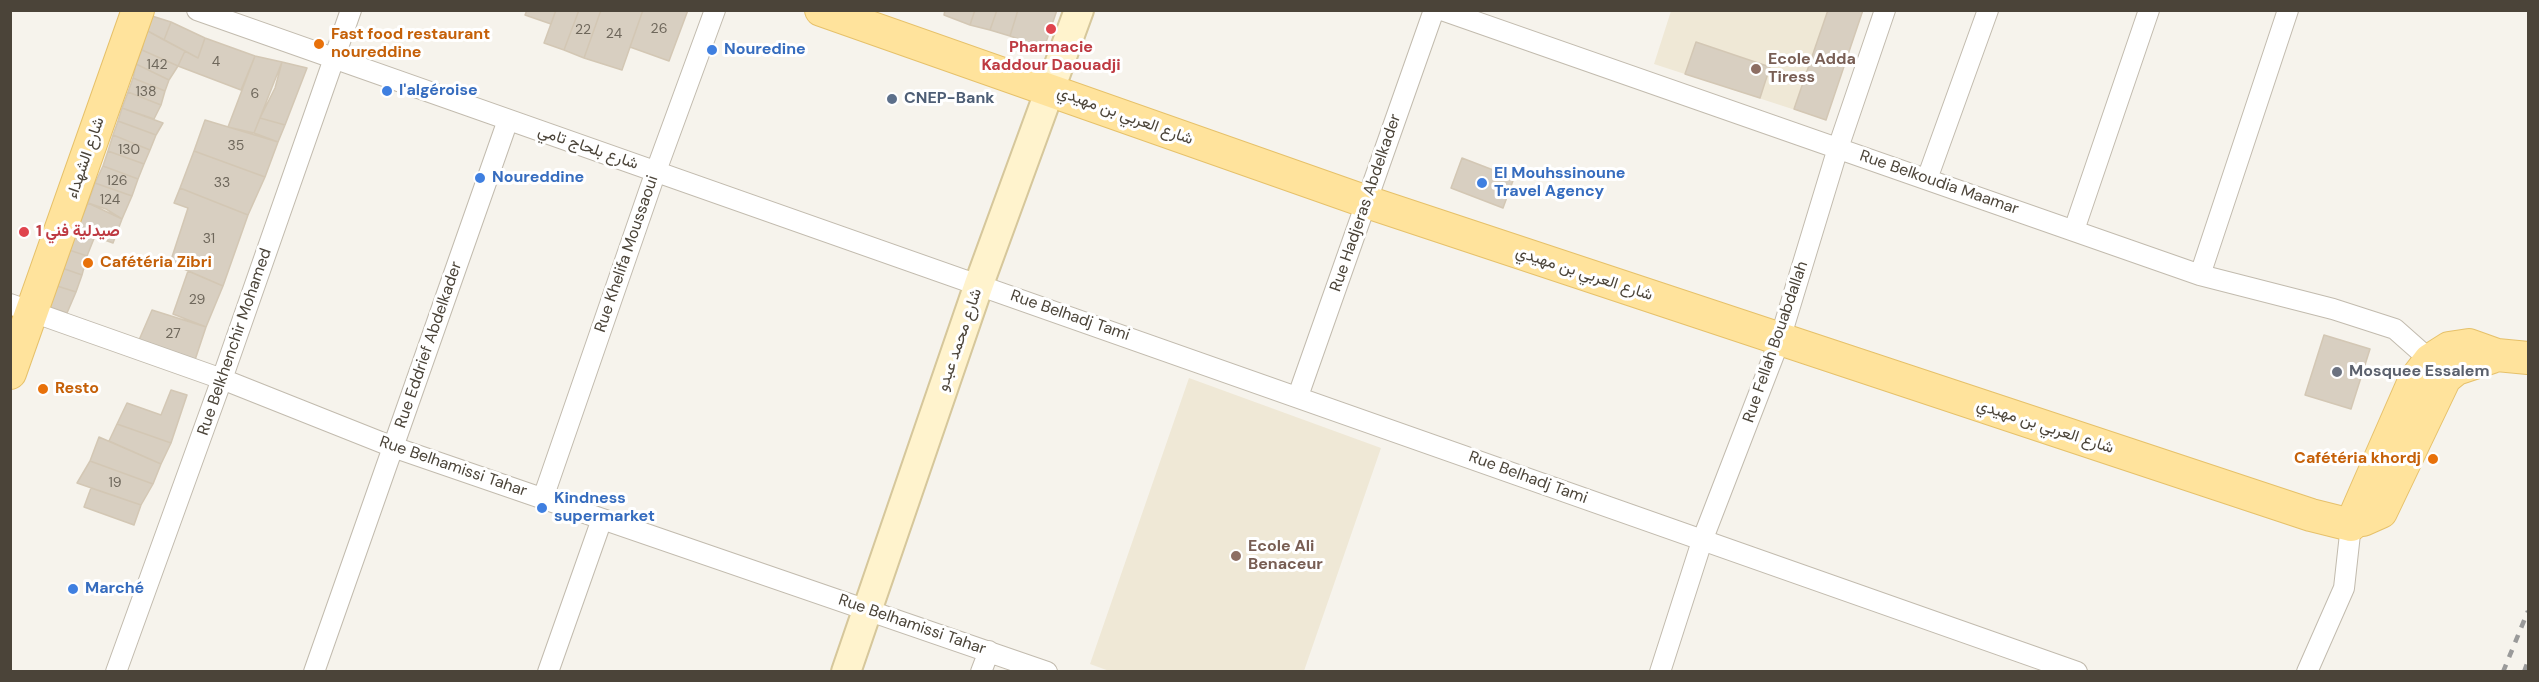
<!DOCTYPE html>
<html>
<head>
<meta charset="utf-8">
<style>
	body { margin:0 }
	#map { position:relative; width:2539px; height:682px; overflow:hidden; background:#f6f3ec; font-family:"DM Sans",sans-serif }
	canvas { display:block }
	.frame { position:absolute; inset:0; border:12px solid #4b4439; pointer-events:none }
</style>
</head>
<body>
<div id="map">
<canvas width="2539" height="682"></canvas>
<div class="frame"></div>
</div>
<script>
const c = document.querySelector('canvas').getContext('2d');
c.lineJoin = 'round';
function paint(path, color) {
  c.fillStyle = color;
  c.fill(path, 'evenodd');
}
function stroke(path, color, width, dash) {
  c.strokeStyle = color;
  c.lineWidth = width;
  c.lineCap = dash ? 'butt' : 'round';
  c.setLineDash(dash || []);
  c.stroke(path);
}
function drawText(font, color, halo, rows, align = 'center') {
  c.font = font + ' "DM Sans",Vazirmatn,sans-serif';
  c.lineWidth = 6;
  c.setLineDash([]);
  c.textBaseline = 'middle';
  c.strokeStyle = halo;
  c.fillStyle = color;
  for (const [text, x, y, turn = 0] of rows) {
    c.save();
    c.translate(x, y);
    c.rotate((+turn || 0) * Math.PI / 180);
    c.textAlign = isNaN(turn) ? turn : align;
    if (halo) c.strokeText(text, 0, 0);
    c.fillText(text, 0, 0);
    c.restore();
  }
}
const education = new Path2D(`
	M1671,11H1863L1826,120L1654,64Z
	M1189,378L1381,448L1304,671L1112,672L1090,664Z`);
const building = new Path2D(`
	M527,10H556L551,24L525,15Z
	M556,10H579L564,50L544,43Z
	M579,10H601L584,58L564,50Z
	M601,10H643L622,70L584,58Z
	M643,10H688L669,61L630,47Z
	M945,10H975L970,25L944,15Z
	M975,10H997L990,30L970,25Z
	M997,10H1018L1010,36L990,30Z
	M1018,10H1057L1044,48L1010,36Z
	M1828,10H1863L1826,120L1794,109Z
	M152,16L171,22L164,40L146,30Z
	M171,22L205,38L198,58L164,40Z
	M146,30L185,51L178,66L142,50Z
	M205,38L255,56L241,90L178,66L185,51L198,58Z
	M1696,42L1770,67L1760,98L1685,74Z
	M142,50L178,66L169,80L136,64Z
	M255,56L282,62L254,133L228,127Z
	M282,62L307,68L285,125L260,118L275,88Z
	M136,64L169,80L165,91L133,78Z
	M133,78L165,91L161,105L128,92Z
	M128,92L161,105L154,119L122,108Z
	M122,108L163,123L156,135L118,121Z
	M260,118L285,125L278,142L254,133Z
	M205,120L278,142L265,177L194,151Z
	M118,121L156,135L150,150L113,135Z
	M113,135L150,150L144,164L108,151Z
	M108,151L144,164L138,179L103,166Z
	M194,151L265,177L248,215L180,188Z
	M1462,158L1514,178L1503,208L1451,188Z
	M103,166L138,179L132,196L95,183Z
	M95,183L132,196L122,219L88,203Z
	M180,188L248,215L223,286L170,263L188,208L174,203Z
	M88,203L106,209L122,219L113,243L77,230Z
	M77,230L95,236L87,256L69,250Z
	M69,250L87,256L82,275L62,268Z
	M62,268L82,275L76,292L54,285Z
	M188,271L223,286L206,327L173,314Z
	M54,285L76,292L67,313L47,306Z
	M152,310L206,327L195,360L139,340Z
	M2324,335L2370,349L2351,409L2305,395Z
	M171,390L187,395L171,443L117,424L127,403L161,415Z
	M117,424L171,443L161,464L109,441Z
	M99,437L161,464L153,484L90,461Z
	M90,461L153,484L141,505L77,483Z
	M91,488L141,505L134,525L84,507Z`);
const street = new Path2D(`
	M197,10L2077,672
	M1442,10L2200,275L2333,309L2395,329L2430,360
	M1927,179L1988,10
	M2074,230L2149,10
	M2200,275L2288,10
	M10,304L222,379L393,447L1047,672
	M1298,396L1434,10
	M543,498L656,171L715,10
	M116,672L222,379L351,10
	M314,672L508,120
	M548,672L602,519
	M981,672L989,651
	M1660,672L1702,541L1780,339L1838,148L1885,10
	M2307,672L2344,588L2351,525`);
const secondary = new Path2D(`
	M846,672L979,284L1079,10`);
const primary = new Path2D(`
	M821,10L1367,202L2311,515L2351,525
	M10,373L138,10
	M2363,520L2381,512L2445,378L2456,369L2492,357
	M2351,525L2414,381L2430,360L2449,348L2469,345L2497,355L2528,358`);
const rail = new Path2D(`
	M2503,672L2528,611
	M2524,672L2528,661`);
const markers = [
	[1051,29,6,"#e0444e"],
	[319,44,6,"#e8710a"],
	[712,50,6,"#3f7fe0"],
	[1756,69,6,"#8d6e63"],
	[387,91,6,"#3f7fe0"],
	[892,99,6,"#5c6f8a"],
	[480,178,6,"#3f7fe0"],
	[1482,183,6,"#3f7fe0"],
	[24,232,6,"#e0444e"],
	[88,263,6,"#e8710a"],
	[2337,372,6,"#6b7280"],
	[43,389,6,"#e8710a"],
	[2433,459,6,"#e8710a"],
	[542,508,6,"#3f7fe0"],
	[1236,556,6,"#8d6e63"],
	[73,589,6,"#3f7fe0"]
];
const numberNames = [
	["26",659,29],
	["22",583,30],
	["24",614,34],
	["4",216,62],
	["142",157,65],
	["138",146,92],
	["6",255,94],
	["35",236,146],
	["130",129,150],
	["126",117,181],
	["33",222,183],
	["124",110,200],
	["31",209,239],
	["29",197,300],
	["27",173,334],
	["19",115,483]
];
const foodNames = [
	["Fast food restaurant",331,35],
	["noureddine",331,53],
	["Cafétéria Zibri",100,263],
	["Resto",55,389],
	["Cafétéria khordj",2421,459,"right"]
];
const healthNames = [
	["Pharmacie",1051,48],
	["Kaddour Daouadji",1051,66],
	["صيدلية فني 1",36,232,"left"]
];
const shopNames = [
	["Nouredine",724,50],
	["l'algéroise",399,91],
	["El Mouhssinoune",1494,174],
	["Travel Agency",1494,192],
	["Noureddine",492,178],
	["Kindness",554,499],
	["supermarket",554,517],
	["Marché",85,589]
];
const educationNames = [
	["Ecole Adda",1768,60],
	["Tiress",1768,78],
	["Ecole Ali",1248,547],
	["Benaceur",1248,565]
];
const serviceNames = [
	["CNEP-Bank",904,99]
];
const streetNames = [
	["شارع العربي بن مهيدي",1125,116,20],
	["شارع بلحاج تامي",588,148,19],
	["شارع الشهداء",86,158,-71],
	["Rue Belkoudia Maamar",1939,183,19],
	["Rue Hadjeras Abdelkader",1366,203,-71],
	["Rue Khelifa Moussaoui",627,254,-71],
	["شارع العربي بن مهيدي",1584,274,18],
	["Rue Belhadj Tami",1070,316,19],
	["شارع محمد عبدو",960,340,-71],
	["Rue Belkhenchir Mohamed",235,342,-71],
	["Rue Fellah Bouabdallah",1776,342,-71],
	["Rue Eddrief Abdelkader",429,345,-71],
	["شارع العربي بن مهيدي",2045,427,18],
	["Rue Belhamissi Tahar",453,467,19],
	["Rue Belhadj Tami",1528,478,20],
	["Rue Belhamissi Tahar",912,625,19]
];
const worshipNames = [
	["Mosquee Essalem",2349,372]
];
paint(education, '#efe8d6');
paint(building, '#d8cfc1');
stroke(building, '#d3c7b4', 1.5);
stroke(street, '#c2bbae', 22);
stroke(secondary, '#d6c79b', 32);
stroke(primary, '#e6c16a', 34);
stroke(street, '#fff', 20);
stroke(secondary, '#fff3cd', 28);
stroke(primary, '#ffe39c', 32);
stroke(rail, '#9a9a9a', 4.5, [8, 8]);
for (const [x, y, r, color] of markers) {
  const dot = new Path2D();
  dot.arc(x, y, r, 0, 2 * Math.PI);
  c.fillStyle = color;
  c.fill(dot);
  stroke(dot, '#fff', 2);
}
drawText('14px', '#6e675b', null, numberNames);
drawText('bold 16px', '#c56008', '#fff', foodNames, 'left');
drawText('bold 16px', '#be3a42', '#fff', healthNames);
drawText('bold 16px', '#366cbe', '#fff', shopNames, 'left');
drawText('bold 16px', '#785e54', '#fff', educationNames, 'left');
drawText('bold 16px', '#4e5e75', '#fff', serviceNames, 'left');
drawText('16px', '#4b4439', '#fff', streetNames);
drawText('bold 16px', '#5b616d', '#fff', worshipNames, 'left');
</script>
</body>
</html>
